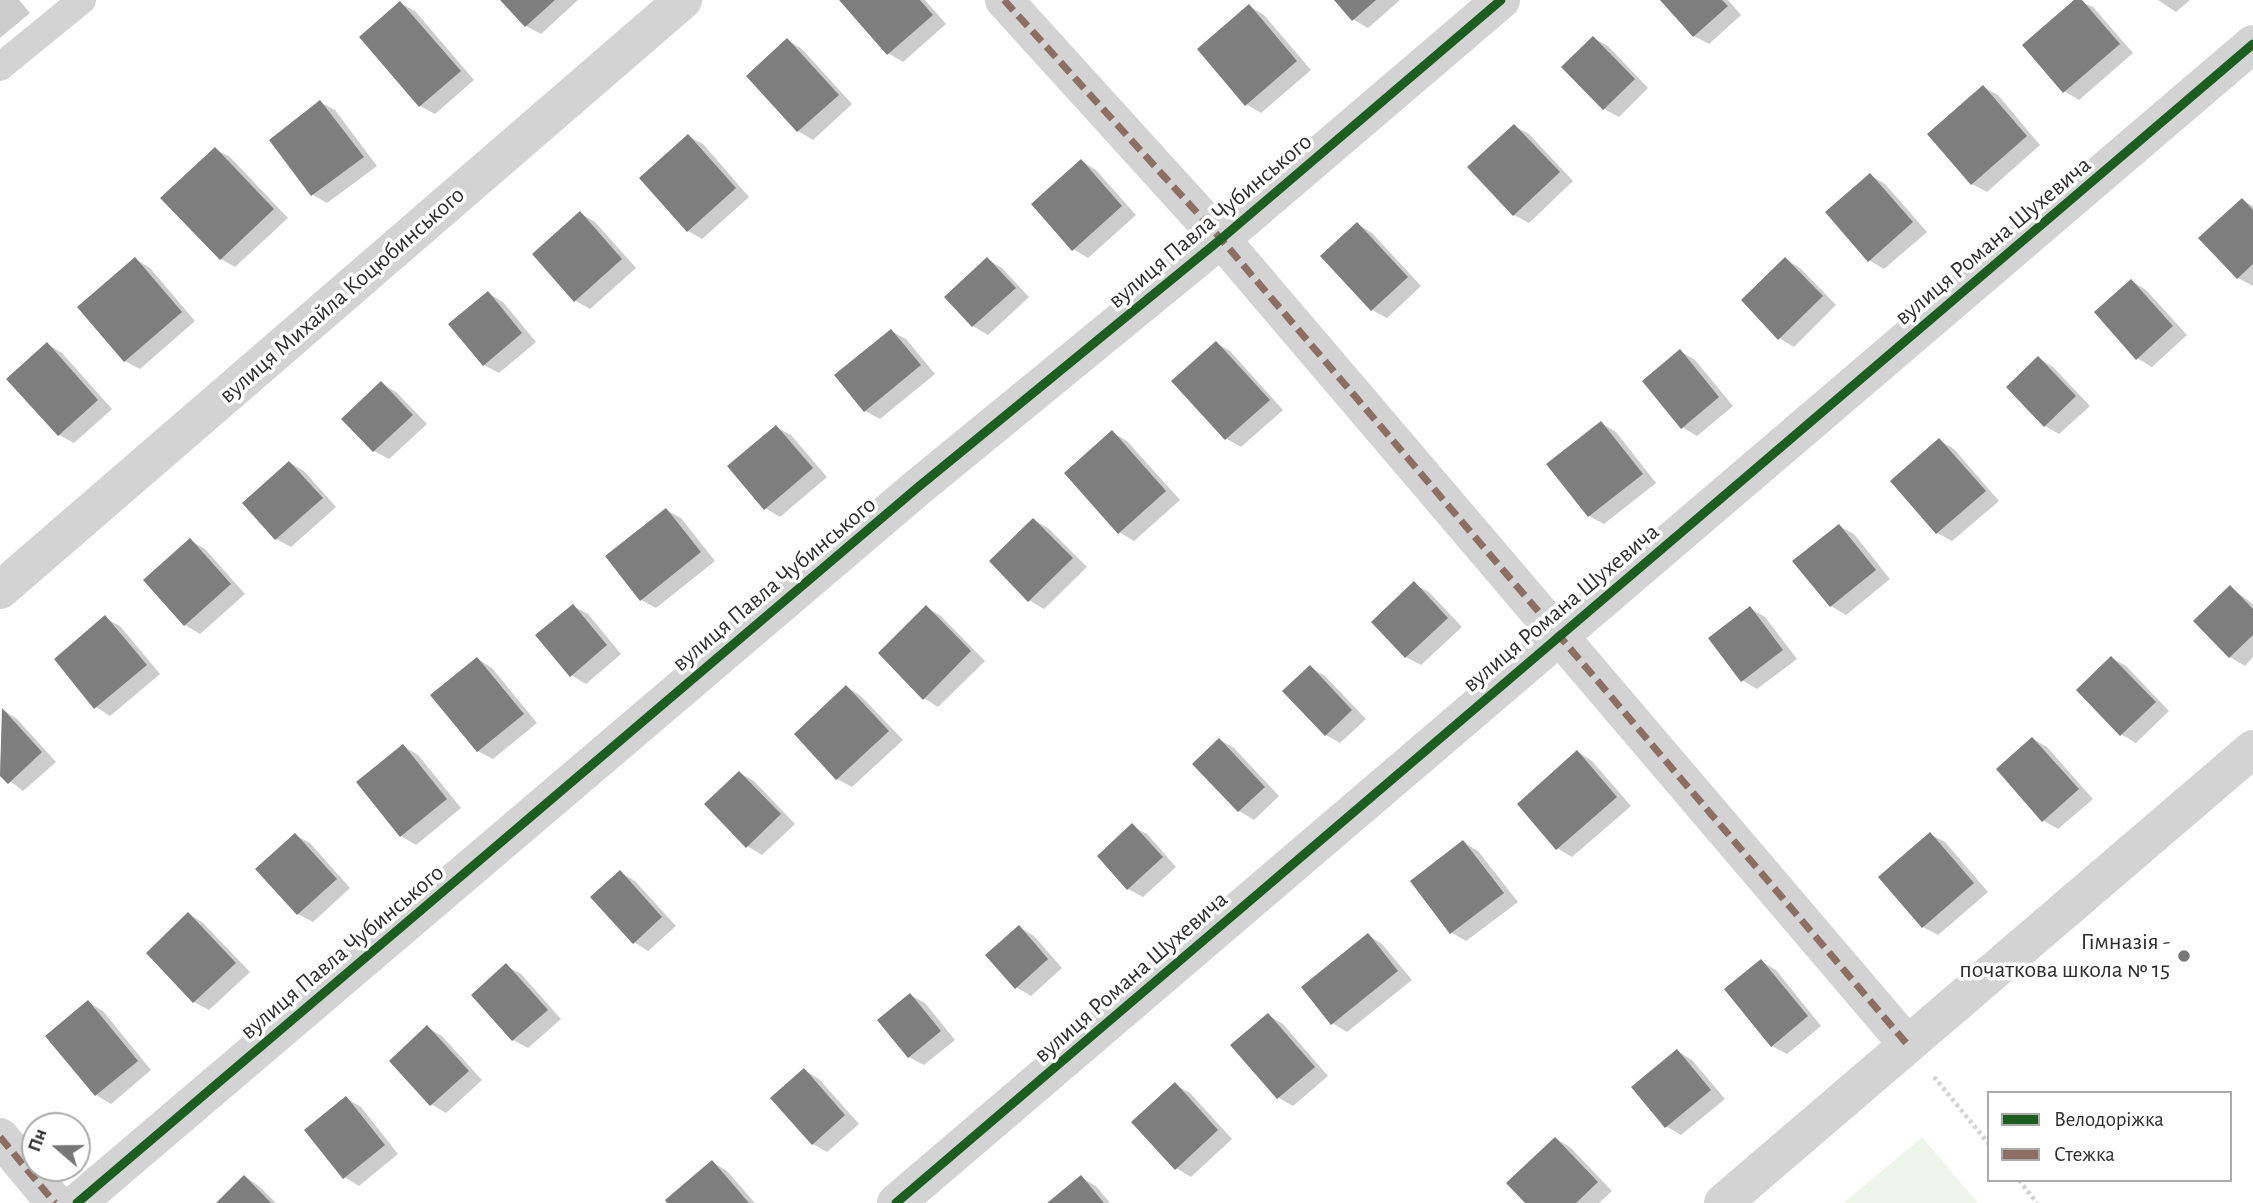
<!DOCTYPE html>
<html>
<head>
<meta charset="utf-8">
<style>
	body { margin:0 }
	#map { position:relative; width:2253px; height:1203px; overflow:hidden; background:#fff; font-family:"Alegreya Sans",sans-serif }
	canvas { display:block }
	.legend { position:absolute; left:1987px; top:1091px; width:245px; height:91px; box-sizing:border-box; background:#fff; border:2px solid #ababab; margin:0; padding:9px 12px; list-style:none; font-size:21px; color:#2e2e2e }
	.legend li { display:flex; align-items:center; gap:14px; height:35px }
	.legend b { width:35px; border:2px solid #ababab }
	.north { position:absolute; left:21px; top:1112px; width:70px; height:70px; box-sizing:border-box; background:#fff; border:2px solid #ababab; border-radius:50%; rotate:290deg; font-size:19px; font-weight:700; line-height:28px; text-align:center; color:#2e2e2e }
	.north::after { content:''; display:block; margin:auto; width:24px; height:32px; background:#777; clip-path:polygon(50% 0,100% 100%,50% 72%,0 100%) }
</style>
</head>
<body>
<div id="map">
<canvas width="2253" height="1203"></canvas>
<ul class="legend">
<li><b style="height:9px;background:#1b5e20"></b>Велодоріжка</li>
<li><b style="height:9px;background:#8d6e63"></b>Стежка</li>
</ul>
<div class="north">Пн</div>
</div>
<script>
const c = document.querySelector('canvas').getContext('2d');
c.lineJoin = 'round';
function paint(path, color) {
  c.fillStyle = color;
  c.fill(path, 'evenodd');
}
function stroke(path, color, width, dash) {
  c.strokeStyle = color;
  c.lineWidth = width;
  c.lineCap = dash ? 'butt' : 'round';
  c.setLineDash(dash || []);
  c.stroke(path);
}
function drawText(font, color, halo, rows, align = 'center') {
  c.font = font + ' "Alegreya Sans",sans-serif';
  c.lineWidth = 7;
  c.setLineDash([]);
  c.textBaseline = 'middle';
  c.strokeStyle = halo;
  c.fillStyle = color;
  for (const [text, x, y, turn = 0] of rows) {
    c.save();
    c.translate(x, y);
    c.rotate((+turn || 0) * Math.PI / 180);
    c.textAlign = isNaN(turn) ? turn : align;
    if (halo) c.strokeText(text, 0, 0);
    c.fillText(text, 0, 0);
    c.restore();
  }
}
const green = new Path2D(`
	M1922,1137L1978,1203H1844Z`);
const shadow = new Path2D(`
	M0,0H19L30,13L0,38Z
	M503,0H578L541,34L526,26Z
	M842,0H925L946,24L903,62L888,53Z
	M1336,0H1400L1368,28L1354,20Z
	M1662,0H1728L1741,15L1709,44L1694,36Z
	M2077,0L2093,7L2133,53L2079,100L2064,91Z
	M2158,0H2190L2176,12Z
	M400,3L415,11L474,80L435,114L420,106Z
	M1249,6L1264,15L1311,70L1261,113L1246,104Z
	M1593,38L1608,46L1648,88L1619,117L1604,109Z
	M788,40L802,49L852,104L813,140L798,131Z
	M1983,87L1998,95L2040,145L1987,192L1972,184Z
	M320,102L335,110L377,166L327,203L313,195L271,140Z
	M1514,126L1529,134L1573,181L1529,223L1514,215Z
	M688,136L703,144L749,197L702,239L688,231Z
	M215,149L230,157L288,218L235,267L221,259Z
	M1082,161L1096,170L1136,215L1088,258L1073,249Z
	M1870,175L1885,184L1927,232L1884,269L1869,260Z
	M2242,200L2253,206V286L2238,278Z
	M580,213L595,222L636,268L590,309L576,301L534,255Z
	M1357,224L1372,233L1421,286L1387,318L1372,310L1323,256Z
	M135,259L150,268L195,321L140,369L125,361Z
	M987,259L1002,268L1029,297L988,335L973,326L946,297Z
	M1785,259L1800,268L1836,305L1794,347L1779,338Z
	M2132,281L2146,290L2187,335L2152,367L2137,358Z
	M488,293L503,302L536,342L499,373L484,365Z
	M891,331L906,339L935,374L880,419L865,411Z
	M1216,343L1230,351L1283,410L1241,447L1227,439L1174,381Z
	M47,344L62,353L112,409L74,443L59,435Z
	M1680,351L1695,360L1733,406L1697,436L1682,427Z
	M2038,358L2053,367L2090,406L2059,434L2045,426Z
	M381,383L396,392L427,424L389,459L374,451Z
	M1601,423L1616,432L1656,483L1604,524L1589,516Z
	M776,427L791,435L827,477L780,517L765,508Z
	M1112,432L1127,441L1180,500L1134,541L1119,532Z
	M1939,440L1954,449L1999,501L1952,541L1937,533L1892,481Z
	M290,463L304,471L336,507L291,547L276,539L244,503Z
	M666,510L681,518L715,561L656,608L641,600Z
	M1034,520L1048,528L1087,567L1044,609L1029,600Z
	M1839,526L1854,534L1890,579L1846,615L1831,606Z
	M190,540L205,549L245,594L200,634L185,625Z
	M1414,584L1429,592L1462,627L1421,665L1406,657Z
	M2230,587L2253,604V657L2245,666L2230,657Z
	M573,606L588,614L621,654L586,684L571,675Z
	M926,607L941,616L985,661L938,707L924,698Z
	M1750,608L1765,617L1797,659L1757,689L1742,680Z
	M105,618L120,626L160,674L110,716L96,707Z
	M2112,658L2126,666L2169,711L2136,743L2121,734Z
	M478,659L492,668L537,723L493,759L478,751Z
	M1310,667L1325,676L1366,719L1340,743L1326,735Z
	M847,687L861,696L903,740L852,787L837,779L796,734Z
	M3,710L17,719L56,762L23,791L0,773Z
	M2033,739L2047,747L2093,799L2058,829L2044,821L1998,769Z
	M1220,740L1234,748L1279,796L1254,820L1239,811L1194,764Z
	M403,746L418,755L461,808L416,845L401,836L358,783Z
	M1578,752L1592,761L1631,806L1572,857L1557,848Z
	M740,773L754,781L795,824L762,855L747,846Z
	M1132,826L1147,834L1176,867L1143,897L1128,889Z
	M1930,834L1945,842L1988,892L1938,935L1923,927Z
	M295,835L310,843L350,888L313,922L298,914Z
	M1463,842L1478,851L1518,902L1466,941L1452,933Z
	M620,872L635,881L676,926L648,951L634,942Z
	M189,914L203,923L250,972L209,1010L194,1002Z
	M1019,927L1034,936L1062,968L1031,996L1016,987Z
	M1368,935L1382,944L1412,980L1347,1032L1332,1023Z
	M1761,961L1776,970L1821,1026L1787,1054L1772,1046Z
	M506,966L521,974L561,1019L528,1048L513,1040L473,995Z
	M910,995L925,1003L955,1040L924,1065L909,1057Z
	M88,1002L103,1011L151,1070L111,1104L96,1095Z
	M1268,1015L1283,1024L1328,1076L1293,1106L1279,1098L1233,1045Z
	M428,1028L442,1036L482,1080L446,1113L431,1104Z
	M1677,1051L1692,1060L1725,1099L1681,1135L1666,1126Z
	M804,1070L819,1079L859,1124L827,1152L813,1144Z
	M1175,1085L1190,1093L1232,1139L1191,1177L1176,1168Z
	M346,1098L361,1107L398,1154L359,1186L344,1177Z
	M1556,1139L1570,1147L1612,1191L1599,1203H1527Z
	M712,1162L727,1171L755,1203H670Z
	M245,1177L259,1186L276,1203H218Z
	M1082,1178L1096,1186L1110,1203H1050Z`);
const building = new Path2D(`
	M500,0H555L525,27Z
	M839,0H920L933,15L887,55Z
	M1334,0H1376L1352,21Z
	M1660,0H1722L1728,6L1693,37Z
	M2074,0H2082L2120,44L2063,93L2022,45Z
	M400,1L461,71L419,107L359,37Z
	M1249,4L1297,61L1245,106L1197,49Z
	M1593,36L1635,79L1603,110L1561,67Z
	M787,38L839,95L797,132L746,76Z
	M1983,85L2027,136L1971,185L1927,134Z
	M320,100L364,157L311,196L269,140Z
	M1514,124L1560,172L1513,216L1467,167Z
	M688,134L736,188L687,232L639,178Z
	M215,147L274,209L220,260L160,198Z
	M1081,159L1122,206L1072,251L1031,204Z
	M1870,173L1913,222L1868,262L1825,212Z
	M2242,198L2253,210V264L2237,279L2198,238Z
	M580,211L622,259L574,302L532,254Z
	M1357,222L1408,277L1371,311L1320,256Z
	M135,257L182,312L124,362L77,307Z
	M987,257L1016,288L972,327L944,297Z
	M1785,257L1823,296L1778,340L1741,300Z
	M2131,279L2173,326L2136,360L2094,312Z
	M488,291L522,333L483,366L448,324Z
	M891,329L921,365L864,412L834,375Z
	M1216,341L1270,400L1225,440L1171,381Z
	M47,342L98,400L58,436L6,379Z
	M1680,349L1719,397L1681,429L1642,381Z
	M2038,356L2076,396L2044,427L2006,387Z
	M381,381L413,415L373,452L341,419Z
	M1601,421L1643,474L1588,517L1546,464Z
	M776,425L813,468L764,510L727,466Z
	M1112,430L1166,491L1118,534L1064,473Z
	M1939,438L1986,491L1936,534L1890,481Z
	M289,461L323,498L275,540L242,503Z
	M666,508L701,552L640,601L605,556Z
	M1033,518L1073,558L1028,602L989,561Z
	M1839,524L1876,570L1830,607L1792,561Z
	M190,538L231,584L184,626L143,580Z
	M1414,581L1448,618L1405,658L1371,622Z
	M2230,585L2253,609V635L2229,658L2193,621Z
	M573,604L607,645L570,677L535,635Z
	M926,605L971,651L923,700L878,653Z
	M1750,606L1783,650L1741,682L1708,638Z
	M105,615L147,665L94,709L54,659Z
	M2111,656L2156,702L2120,736L2076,690Z
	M477,657L524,714L477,752L430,695Z
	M1310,665L1352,710L1325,736L1282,691Z
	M846,685L889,731L836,780L794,734Z
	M2,708L42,752L8,784L0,776Z
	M2032,737L2079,789L2042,822L1996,769Z
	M1219,738L1265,787L1238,812L1192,764Z
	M403,744L447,799L400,837L356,782Z
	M1577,750L1617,797L1556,850L1517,804Z
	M739,771L781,814L746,848L704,804Z
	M1132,823L1163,857L1127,890L1097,856Z
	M1930,832L1974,883L1922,928L1878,877Z
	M295,833L337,879L297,915L255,869Z
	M1463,840L1504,893L1450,934L1410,881Z
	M620,870L662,917L633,944L590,897Z
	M188,912L236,963L193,1003L146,953Z
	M1019,925L1048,959L1015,989L985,955Z
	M1368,933L1398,971L1331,1025L1301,987Z
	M1761,959L1808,1016L1771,1047L1724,989Z
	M506,963L548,1010L512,1041L471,995Z
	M910,993L941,1031L908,1058L877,1020Z
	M88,1000L138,1061L95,1096L45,1036Z
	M1268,1013L1315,1067L1277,1099L1230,1045Z
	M427,1025L469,1071L430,1106L389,1061Z
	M1677,1049L1711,1090L1665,1128L1631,1087Z
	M804,1068L845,1115L812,1145L770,1098Z
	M1175,1082L1218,1130L1175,1170L1131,1122Z
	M346,1096L385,1145L343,1179L304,1130Z
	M1555,1137L1598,1182L1576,1203H1525L1506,1183Z
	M712,1160L749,1203H667L665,1200Z
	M244,1175L271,1203H216Z
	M1081,1175L1104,1203H1047Z`);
const path = new Path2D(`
	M1934,1077L1989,1144
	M2019,1180L2037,1203`);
const lane = new Path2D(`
	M0,67L82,0`);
const street = new Path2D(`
	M1004,0L1221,239L1907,1044
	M0,590L683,0
	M0,1137L55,1203
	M77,1203L917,488L1221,239L1501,0
	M896,1203L2253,44
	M1723,1203L2253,749`);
const quiet = new Path2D(`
	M1004,0L1221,239L1907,1044
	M0,1137L55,1203`);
const cycleway = new Path2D(`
	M77,1203L917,488L1221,239L1501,0
	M896,1203L2253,44`);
const markers = [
	[2184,956,7,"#777"]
];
const streetNames = [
	["вулиця Павла Чубинського",1210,221,-40],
	["вулиця Романа Шухевича",1993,241,-40],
	["вулиця Михайла Коцюбинського",342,295,-41],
	["вулиця Павла Чубинського",774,584,-40],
	["вулиця Романа Шухевича",1561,608,-40],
	["вулиця Павла Чубинського",342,952,-40],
	["вулиця Романа Шухевича",1131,977,-41]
];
const poiNames = [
	["Гімназія -",2170,942],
	["початкова школа № 15",2170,970]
];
paint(green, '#eef5eb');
paint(shadow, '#0003');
paint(building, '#7e7e7e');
stroke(path, '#d3d3d3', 4.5, [3.5, 3.5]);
stroke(lane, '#d3d3d3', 28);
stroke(street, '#d3d3d3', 38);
stroke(quiet, '#8d6e63', 7, [14, 7]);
stroke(cycleway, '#1b5e20', 9);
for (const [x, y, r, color] of markers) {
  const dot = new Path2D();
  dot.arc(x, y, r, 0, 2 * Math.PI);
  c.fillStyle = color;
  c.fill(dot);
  stroke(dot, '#fff', 2.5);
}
drawText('24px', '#2e2e2e', '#fff', streetNames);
drawText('24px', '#2e2e2e', '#fff', poiNames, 'right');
</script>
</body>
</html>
